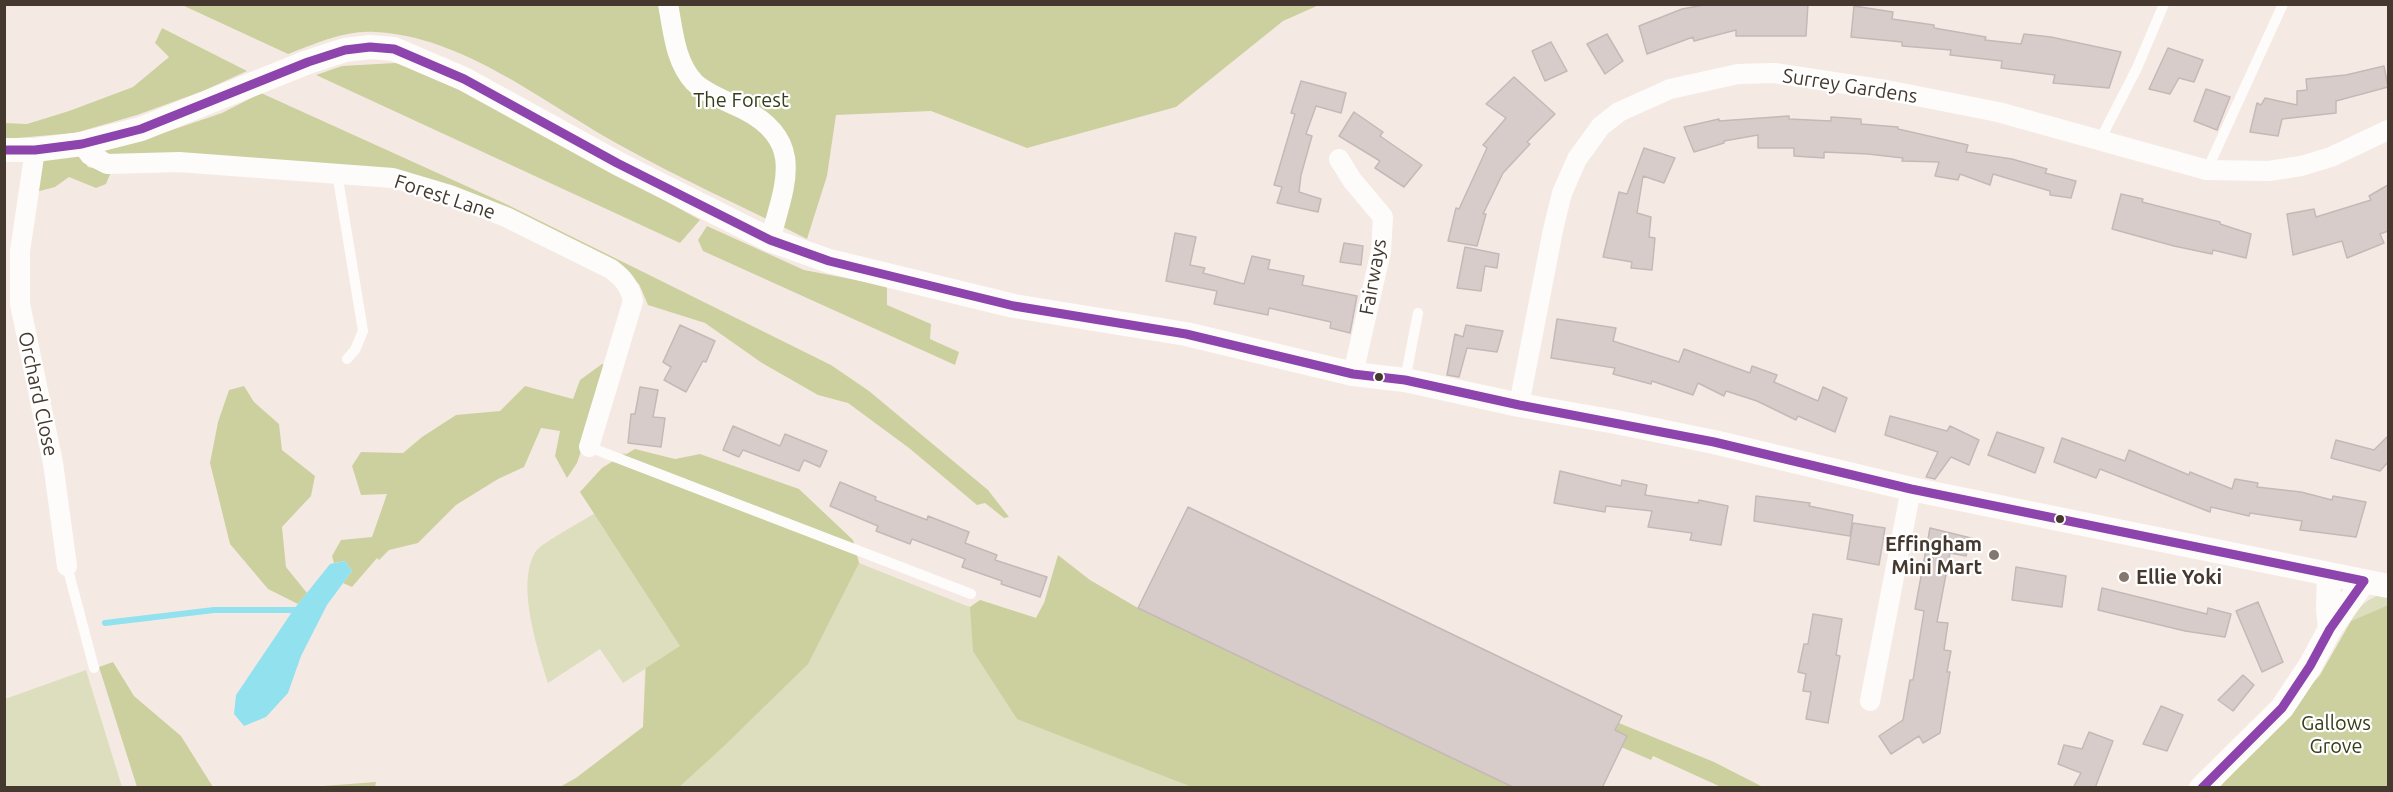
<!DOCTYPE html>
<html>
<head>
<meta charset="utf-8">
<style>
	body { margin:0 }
	#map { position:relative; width:2393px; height:792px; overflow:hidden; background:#f5eae3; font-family:Ubuntu,sans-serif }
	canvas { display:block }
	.frame { position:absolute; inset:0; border:6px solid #45392f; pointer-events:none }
</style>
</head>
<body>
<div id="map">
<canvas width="2393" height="792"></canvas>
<div class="frame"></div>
</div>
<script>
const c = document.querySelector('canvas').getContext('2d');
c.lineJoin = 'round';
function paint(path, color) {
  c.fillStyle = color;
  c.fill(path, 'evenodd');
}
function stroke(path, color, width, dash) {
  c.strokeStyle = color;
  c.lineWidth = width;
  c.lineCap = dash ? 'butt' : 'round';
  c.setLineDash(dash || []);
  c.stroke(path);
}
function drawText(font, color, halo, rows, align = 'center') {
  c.font = font + ' Ubuntu,sans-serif';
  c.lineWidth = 4.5;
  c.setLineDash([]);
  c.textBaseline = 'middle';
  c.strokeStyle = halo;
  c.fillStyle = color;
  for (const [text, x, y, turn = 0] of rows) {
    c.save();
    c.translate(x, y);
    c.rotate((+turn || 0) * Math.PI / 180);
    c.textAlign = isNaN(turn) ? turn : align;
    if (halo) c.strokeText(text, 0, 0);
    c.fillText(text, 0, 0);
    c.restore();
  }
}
const green = new Path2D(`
	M624,453L853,540L859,563L967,606L971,607L980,600L1036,618L1044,603L1515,787H559L576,778L643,727L645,669L623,683L600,649L548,683C538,650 515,583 536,551C543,542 583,521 595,513L580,492L602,468Z
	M2378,595L2388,597V605L2351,621C2357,607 2365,602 2378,595Z
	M86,670L122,787H5V699Z`);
const forest = new Path2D(`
	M182,5H1319L1283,21L1176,107L1027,148L931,111L836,115L827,176L807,239C744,207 678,178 616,143C543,102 462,36 375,32C345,30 315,44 288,54Z
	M162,28L247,71L203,91L137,115L75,133L5,139L4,123L27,124L69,111L133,87L169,57L155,43Z
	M395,63L420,67L540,131L700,220L680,243L316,75L342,66Z
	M261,93L506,204L831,365L869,391L988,490L1009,517L1004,518L985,503L977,505L909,448L848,403L818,395L762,363L705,323L648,305L639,284L605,259L411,176L146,154H108L103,148L163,133L222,113Z
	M78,152L88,167L111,172L106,184L96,188L69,177L55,187L36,192L41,157Z
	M707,226L804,270L887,286V305L931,324L930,339L959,352L955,365L703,251L698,240Z
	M602,364L610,365L577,463L567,478L555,456L560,431L541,428L524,467L498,479L456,505L418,543L389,550L379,560L377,558L352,587L343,583L352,571L345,561L334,563L332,556L341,540L372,537L387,494L361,495L352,466L361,452L403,453L422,437L456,415L500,411L525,386L573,399L580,380Z
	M244,386L254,402L279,424L282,450L315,476L311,496L282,527L286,567L307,593L298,604L268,589L230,544L210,463L218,422L229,390Z
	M635,449L675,459L700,454L799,489L853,540L859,563L808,664L724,746L679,787L559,788L576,778L643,727L646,668L680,646L580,492L602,468Z
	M1058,555L1090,580L1138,608L1515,787H1192L1017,719L973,651L970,607L980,600L1036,618L1044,603Z
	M2388,605V787L2219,788L2320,675L2351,621Z
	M113,662L134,696L181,736L213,787H137L99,667Z
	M1619,723L1714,762L1763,787H1721L1653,756L1651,760L1621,747L1615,730Z
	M376,782L375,787H320L323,786Z`);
const water = new Path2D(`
	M345,561L352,571L327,605L301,656L288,693L266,717L244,726L234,714L236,695L294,609L330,564Z`);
const stream = new Path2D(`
	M105,623L214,610H300`);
const building = new Path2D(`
	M1709,4H1808L1806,36H1736V30L1694,41L1693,37L1647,54L1639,26L1682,9Z
	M1854,6L1893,12L1892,19L1934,25V28L1986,37L1985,40L2021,44L2024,34L2051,37L2121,52L2109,88L2053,83L2055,75L2001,68L2002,61L1950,55L1951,50L1902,46V42L1851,37Z
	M1607,34L1623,61L1605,74L1587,44Z
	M1551,42L1567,71L1545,81L1532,51Z
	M2168,48L2203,60L2194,82L2179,78L2170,94L2149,89Z
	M2384,66L2388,87L2336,101V113L2282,119L2278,136L2250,132L2257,103L2261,105L2265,98L2297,105V91L2307,90L2306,79L2346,75Z
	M1514,77L1555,114L1527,142L1530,144L1503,173L1483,214H1486L1477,246L1448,241L1456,208L1459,209L1487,148L1483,145L1506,118L1486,104Z
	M1301,81L1346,93L1341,113L1316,106L1306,134L1312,136L1301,175L1299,192L1321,199L1318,212L1277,203L1282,187L1274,185L1295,114L1291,113Z
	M2206,89L2230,97L2217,130L2194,121Z
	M1354,112L1383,132L1380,136L1422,165L1404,187L1375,168L1380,161L1339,136Z
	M1789,116V119L1831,121V117L1861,119V124L1898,127V129L1968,145L1966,152L2012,159L2047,169L2045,173L2076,181L2071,198L2050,195V191L1993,174L1990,185L1960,174L1958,180L1935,176L1939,162L1902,161L1903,158L1868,154L1824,152V158L1794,156V148H1758V135L1724,141V143L1694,152L1684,127L1719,119V121Z
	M1644,148L1675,158L1664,183L1643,176L1637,213L1651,217L1649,237L1655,238L1652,270L1631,268L1632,262L1603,257L1619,192L1627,194Z
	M2388,185V231L2380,234L2384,243L2347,258L2342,241L2293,255L2287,214L2314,209L2316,217L2371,200L2369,196Z
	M2121,194L2143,199L2142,202L2220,222V224L2251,234L2246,258L2213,250L2212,254L2174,246L2112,229Z
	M1175,233L1196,237L1190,265L1205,268L1203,273L1244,284L1252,256L1270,260L1268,269L1304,276L1302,285L1357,296L1350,333L1330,328L1331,322L1269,308L1268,315L1214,304L1217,291L1166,281Z
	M1344,243L1363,246L1361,265L1340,262Z
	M1465,247L1499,254L1497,268L1485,266L1481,291L1457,288Z
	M1557,319L1616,328L1613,341L1679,362L1684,349L1750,373L1752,366L1777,375L1774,382L1818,401L1823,387L1847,398L1835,432L1798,416L1796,420L1757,401L1726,391L1724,396L1698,383L1693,395L1652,381L1651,384L1613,374L1615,368L1551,358Z
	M680,325L715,341L706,362L703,361L686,392L664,380L671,367L663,362Z
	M1466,325L1503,331L1497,352L1467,348L1459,377L1447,375L1455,334L1463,337Z
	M640,387L658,390L653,417L665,418L661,447L628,443L631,414H635Z
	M1890,416L1947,431L1950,426L1979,440L1969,465L1951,457L1935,479L1926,477L1938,452L1885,435Z
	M733,426L780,446L785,434L827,451L820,467L804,460L799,471L743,450L739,457L723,450Z
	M1997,432L2044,448L2035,473L1988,455Z
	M2388,436V462L2380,471L2331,458L2336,440L2374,450Z
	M2062,438L2125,461L2129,450L2189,475L2190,472L2232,489L2235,479L2258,483L2257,487L2301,492L2332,500L2333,496L2366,502L2356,537L2300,530L2302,521L2250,513L2249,516L2211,507L2210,512L2100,469L2096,478L2054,462Z
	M1560,471L1621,486L1622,480L1647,485L1645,495L1698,503L1699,500L1728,506L1721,545L1690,540L1692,533L1648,527L1652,511L1606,506L1605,512L1554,503Z
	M840,482L876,497L875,500L927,520L928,516L969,532L965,543L997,555L995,560L1047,577L1040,597L1001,584L1002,581L962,567L965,559L912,539L910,544L876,531L878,526L830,506Z
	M1756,496L1810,503L1809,506L1853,515L1850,536L1754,521Z
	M1188,507L1622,716L1615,730L1627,736L1602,788H1515L1138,608Z
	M1853,523L1885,528L1879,565L1847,559Z
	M1930,528L1971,538L1966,556L1950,553L1937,622L1948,623L1944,650L1951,651L1947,672H1950L1940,733L1923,743L1919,736L1891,754L1879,736L1903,720L1910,680H1913L1924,611L1915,609Z
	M2016,567L2066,576L2062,607L2012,600Z
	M2102,588L2207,614L2208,608L2231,614L2225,637L2185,631L2098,610Z
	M2258,602L2283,662L2262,672L2236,611Z
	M1813,614L1842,619L1836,655L1840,656L1828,723L1806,719L1811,692L1803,691L1806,674L1798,672L1804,644H1808Z
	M2243,675L2254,685L2233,711L2218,700Z
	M2161,706L2183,715L2167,751L2143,744Z
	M2089,732L2113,741L2095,788H2073L2081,773L2058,764L2064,745L2082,749Z`);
const service = new Path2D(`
	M2100,140L2137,68L2164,4
	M2207,170L2283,4
	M337,173L363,331L355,350L347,359
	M1405,380L1418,313
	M589,447L971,594
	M67,566L94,668`);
const minor = new Path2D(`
	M668,4C673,30 675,62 694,82C706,94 727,101 743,109C806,141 785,184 770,240
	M82,144L90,155L107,164L179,162L393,178L450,195L506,217L611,269C623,278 630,286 633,301L589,447
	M35,150L20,251V304L53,463L67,566
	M1339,159L1352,180L1383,217L1381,251L1353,374
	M1519,405L1553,230L1562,193L1577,159L1601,126L1619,112L1670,89L1738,74L1774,73L1886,90L1998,112L2207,170L2269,171L2301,166L2331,157L2388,130
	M1870,701L1911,489`);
const tertiary = new Path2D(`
	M4,150H35L82,144L141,129L308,62L345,50L370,47L394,49L464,79L617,163L770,240L829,261L1014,306L1186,334L1353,374L1405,380L1519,405L1616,422L1714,442L1911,489L2388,586
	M2329,574L2328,608L2330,629
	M2201,788L2282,708L2310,666L2330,629L2364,581`);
const bus1 = new Path2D(`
	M4,150H35L82,144L141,129L308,62L345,50L370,47L394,49L464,79L617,163L770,240L829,261L1014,306L1186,334L1353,374L1405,380L1519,405L1714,442L1911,489L2364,581
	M2202,788L2282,708L2310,666L2330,629L2364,581`);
const markers = [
	[1379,377,5,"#45392f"],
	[2060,519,5,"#45392f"],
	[1994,555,6,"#83776e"],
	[2124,577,6,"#83776e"]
];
const streetNames = [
	["Surrey Gardens",1850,86,9],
	["Forest Lane",445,197,18],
	["Fairways",1373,277,-80],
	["Orchard Close",38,394,78]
];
const parkNames = [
	["The Forest",741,100],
	["Gallows",2336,723],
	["Grove",2336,746]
];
const poiNames = [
	["Effingham",1982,544],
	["Mini Mart",1982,567],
	["Ellie Yoki",2136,577,"left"]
];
paint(green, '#dcdebd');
paint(forest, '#ccd09f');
paint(water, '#91e1ef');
stroke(stream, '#91e1ef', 6);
paint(building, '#d8cccb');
stroke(building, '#c5b9b8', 1.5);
stroke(service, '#fefcfb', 10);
stroke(minor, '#fefcfb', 20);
stroke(tertiary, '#fefcfb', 24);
stroke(bus1, '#8e44ad', 9);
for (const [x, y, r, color] of markers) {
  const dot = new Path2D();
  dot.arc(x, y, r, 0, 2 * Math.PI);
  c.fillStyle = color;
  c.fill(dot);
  stroke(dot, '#fff', 2);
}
drawText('20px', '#45392f', '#fff', streetNames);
drawText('20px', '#353d19', '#fff', parkNames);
drawText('bold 20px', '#45392f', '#fff', poiNames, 'right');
</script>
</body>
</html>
